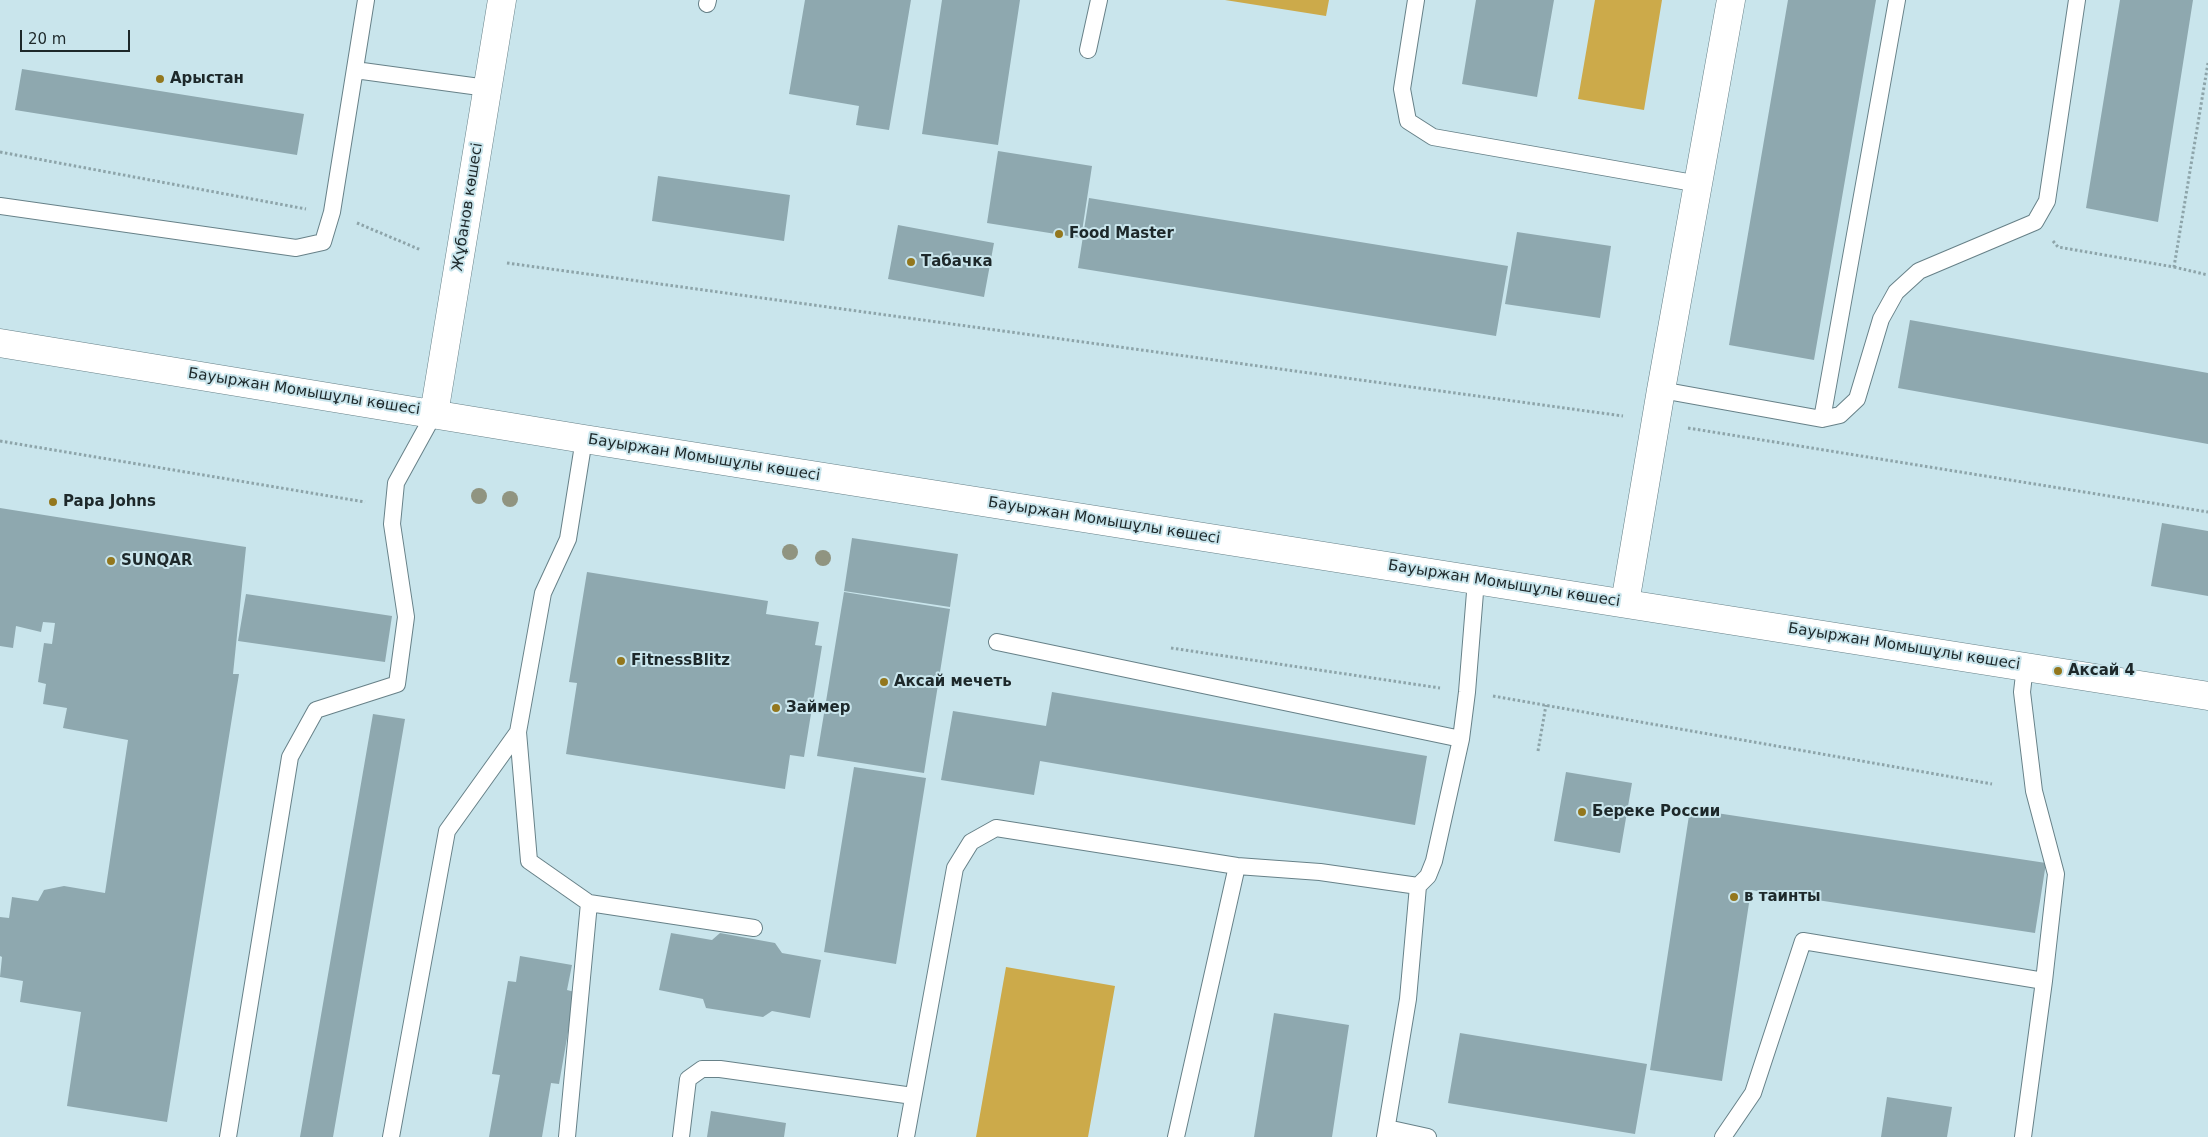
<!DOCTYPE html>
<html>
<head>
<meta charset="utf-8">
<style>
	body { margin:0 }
	#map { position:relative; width:2208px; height:1137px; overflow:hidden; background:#c9e5ec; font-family:"DejaVu Sans",sans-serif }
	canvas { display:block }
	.scale { position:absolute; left:20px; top:30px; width:110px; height:22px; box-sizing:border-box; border:2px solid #1d282a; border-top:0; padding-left:6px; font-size:15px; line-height:18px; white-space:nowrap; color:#1d282a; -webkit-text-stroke:4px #c9e5ec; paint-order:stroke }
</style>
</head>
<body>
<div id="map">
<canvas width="2208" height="1137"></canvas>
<div class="scale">20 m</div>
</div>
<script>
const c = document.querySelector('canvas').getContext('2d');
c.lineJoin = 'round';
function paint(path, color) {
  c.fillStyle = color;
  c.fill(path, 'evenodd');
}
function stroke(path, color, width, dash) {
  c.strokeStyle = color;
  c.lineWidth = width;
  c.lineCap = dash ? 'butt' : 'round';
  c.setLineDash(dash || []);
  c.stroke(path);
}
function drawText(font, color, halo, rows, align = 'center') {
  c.font = font + ' "DejaVu Sans",sans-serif';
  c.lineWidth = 4;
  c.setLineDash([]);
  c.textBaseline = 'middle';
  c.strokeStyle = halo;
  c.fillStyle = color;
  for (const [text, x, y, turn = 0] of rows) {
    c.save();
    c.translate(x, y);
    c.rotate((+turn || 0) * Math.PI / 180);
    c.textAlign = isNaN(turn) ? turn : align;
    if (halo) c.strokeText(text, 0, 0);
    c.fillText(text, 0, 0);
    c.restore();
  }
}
const green = new Path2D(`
	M1225,0H1329L1326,16Z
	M1595,0H1662L1644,110L1578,99Z
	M1006,967L1115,986L1088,1137H976Z`);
const building = new Path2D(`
	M805,0H911L889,130L856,125L859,106L789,94Z
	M942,0H1020L998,145L922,134Z
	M1476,0H1554L1537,97L1462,84Z
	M1788,0H1876L1814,360L1729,345Z
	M2120,0H2193L2158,222L2086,208Z
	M22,69L304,114L297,155L15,110Z
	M998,151L1092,166L1081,238L987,223Z
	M658,176L790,195L784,241L652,221Z
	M1089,198L1508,266L1496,336L1078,268Z
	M898,225L994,243L984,297L888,279Z
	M1517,232L1611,246L1600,318L1505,304Z
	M1910,320L2208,373V444L1898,388Z
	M0,508L246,547L233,674H239L167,1122L67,1106L81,1012L20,1002L23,981L0,977L2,957L0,956V917L9,918L12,897L38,901L44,890L64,886L105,893L128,740L63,728L67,708L43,704L46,684L38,682L44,643L52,644L55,623L43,622L41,632L16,626L13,648L0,646Z
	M2162,523L2208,531V596L2151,586Z
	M852,538L958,554L950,607L844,591Z
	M587,572L768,601L766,614L819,622L815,645L822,646L804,757L790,755L785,789L566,754L577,683L569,682Z
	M844,592L950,609L924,773L817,756Z
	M246,594L392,616L385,662L238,641Z
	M1052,692L1427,756L1415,825L1040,761L1034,795L941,780L953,711L1046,726Z
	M373,714L405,719L333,1137H300Z
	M854,767L926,778L896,964L824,952Z
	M1566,772L1632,783L1620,853L1554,841Z
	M1690,809L2046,863L2035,933L1751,890L1722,1081L1650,1070Z
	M671,933L712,940L720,933L775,943L782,953L821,960L810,1018L772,1011L763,1017L706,1008L703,999L659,990Z
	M520,956L572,965L567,990L575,992L559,1084L551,1083L542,1137H489L500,1075L492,1074L508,981L516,982Z
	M1274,1013L1349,1025L1332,1137H1254Z
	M1460,1033L1647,1064L1635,1134L1448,1103Z
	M1887,1097L1952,1107L1947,1137H1881Z
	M711,1111L786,1123L784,1137H707Z`);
const path = new Path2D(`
	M0,152L306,209
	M357,223L421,250
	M2053,241L2058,247L2174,267L2208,63
	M507,263L1623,416
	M2174,267L2208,275
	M1688,428L2208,512
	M0,441L365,502
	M1171,648L1440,688
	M1493,696L1992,784
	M1538,751L1546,705`);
const service = new Path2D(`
	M1416,0L1402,89L1408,121L1433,137L1699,184
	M707,4L708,0
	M1088,50L1099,0
	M355,70L487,88
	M0,206L296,248L323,242L332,212L366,0
	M1661,390L1822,419L1840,415L1857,399L1881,319L1896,292L1919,271L2035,222L2047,201L2077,0
	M1822,419L1897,0
	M584,439L568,539L543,593L518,732L529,861L589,903L754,928
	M997,642L1461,739
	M1387,1128L1428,1137
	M228,1137L290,757L316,710L397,684L406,617L392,524L396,483L434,414
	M391,1137L447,831L518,732
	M567,1137L589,903
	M681,1137L688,1079L702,1069H720L913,1096
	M906,1137L955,868L971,842L996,828L1237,866L1320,872L1418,886
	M1176,1137L1237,866
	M1385,1137L1408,999L1418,886L1428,876L1434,861L1461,739L1467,692L1476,580
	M1723,1137L1753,1093L1803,941L2044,981
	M2023,1137L2044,981L2056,874L2034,791L2022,692L2025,666`);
const minor = new Path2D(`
	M1625,603L1661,390L1731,0`);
const secondary = new Path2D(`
	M0,343L584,439L2208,696
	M434,414L502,0`);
const trees = [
	[479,496],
	[510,499],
	[790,552],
	[823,558]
];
const markers = [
	[160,79,5,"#93771d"],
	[1059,234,5,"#93771d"],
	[911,262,5,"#93771d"],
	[53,502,5,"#93771d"],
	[111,561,5,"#93771d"],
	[621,661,5,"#93771d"],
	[2058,671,5,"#93771d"],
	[884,682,5,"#93771d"],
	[776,708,5,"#93771d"],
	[1582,812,5,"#93771d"],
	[1734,897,5,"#93771d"]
];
const poiNames = [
	["Арыстан",170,79],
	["Food Master",1069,234],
	["Табачка",921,262],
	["Papa Johns",63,502],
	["SUNQAR",121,561],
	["FitnessBlitz",631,661],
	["Аксай 4",2068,671],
	["Аксай мечеть",894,682],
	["Займер",786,708],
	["Береке России",1592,812],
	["в таинты",1744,897]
];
const streetNames = [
	["Жұбанов көшесі",468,207,-81],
	["Бауыржан Момышұлы көшесі",304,392,9],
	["Бауыржан Момышұлы көшесі",704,458,9],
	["Бауыржан Момышұлы көшесі",1104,521,9],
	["Бауыржан Момышұлы көшесі",1504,584,9],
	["Бауыржан Момышұлы көшесі",1904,647,9]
];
paint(green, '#ccaa4a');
paint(building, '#8ea8af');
stroke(service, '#678188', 18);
stroke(minor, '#678188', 29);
stroke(secondary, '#678188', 29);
stroke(path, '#8da4a9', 3, [2.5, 2.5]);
stroke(service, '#fff', 16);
stroke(minor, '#fff', 28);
stroke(secondary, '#fff', 28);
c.fillStyle = '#909480';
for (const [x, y] of trees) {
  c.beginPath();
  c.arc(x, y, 8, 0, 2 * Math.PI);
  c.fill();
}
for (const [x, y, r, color] of markers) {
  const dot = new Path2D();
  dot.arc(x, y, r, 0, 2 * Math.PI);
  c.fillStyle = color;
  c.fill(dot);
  stroke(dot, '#c9e5ec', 2);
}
drawText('bold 15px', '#1d282a', '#c9e5ec', poiNames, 'left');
drawText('15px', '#1d282a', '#c9e5ec', streetNames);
</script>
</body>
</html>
